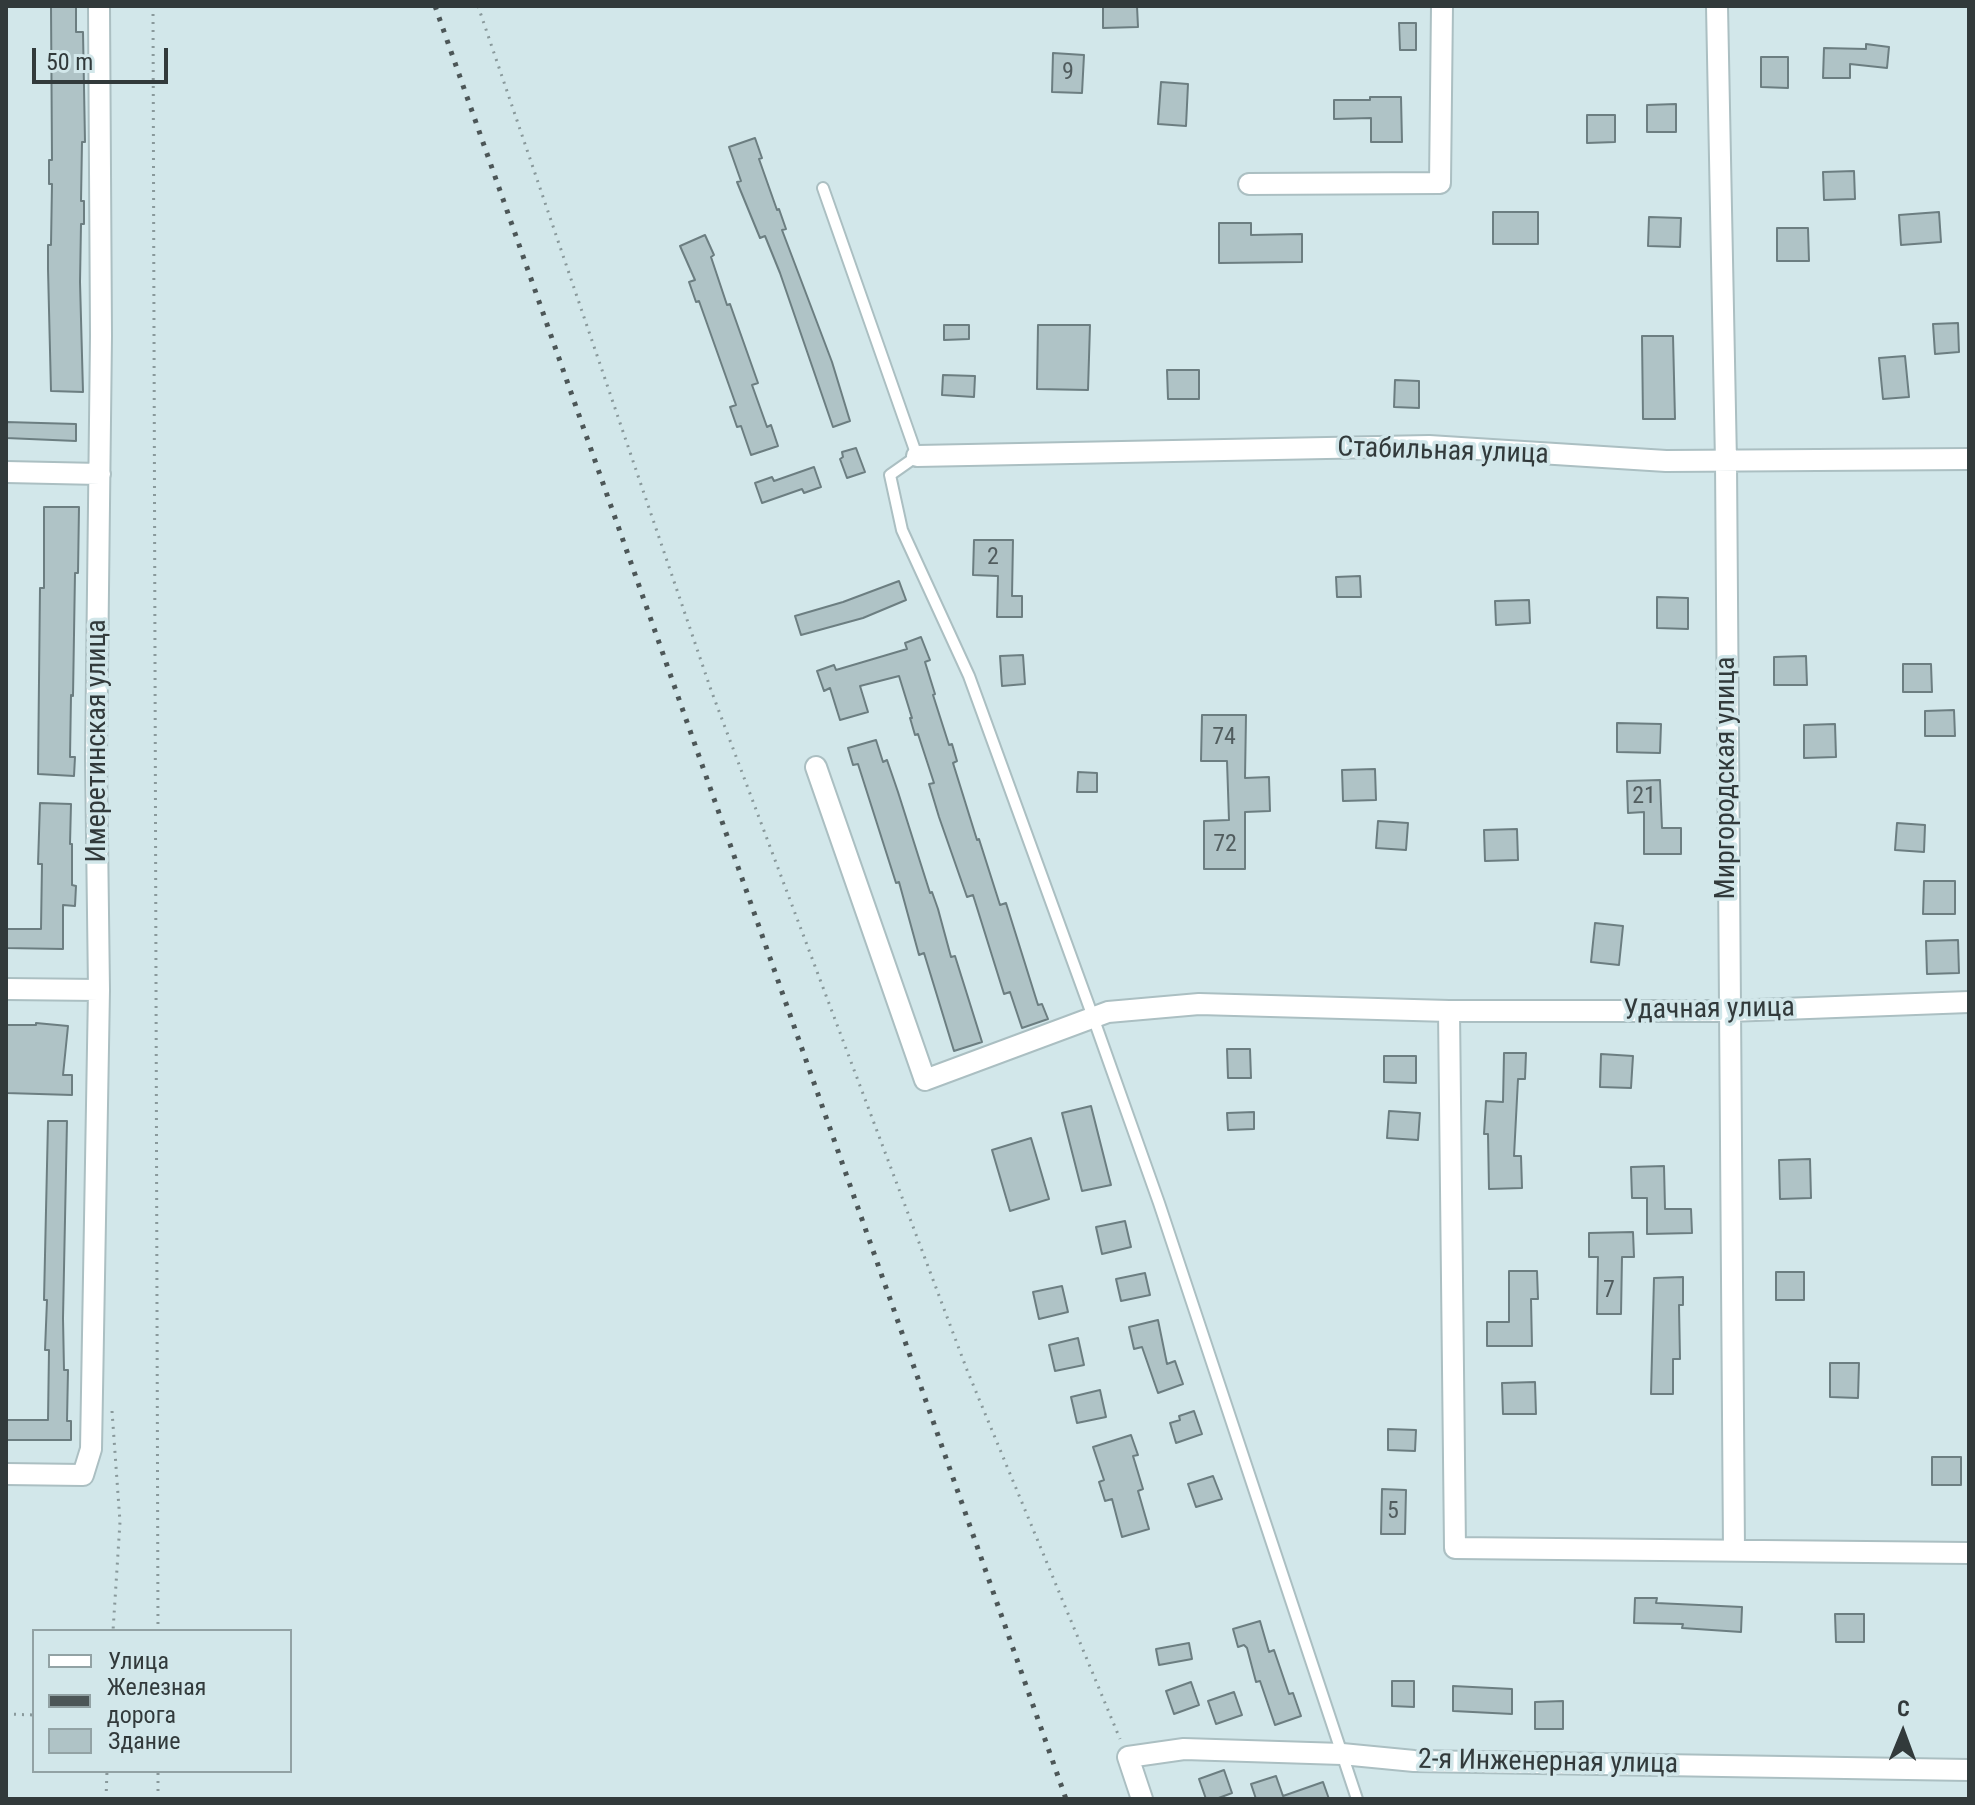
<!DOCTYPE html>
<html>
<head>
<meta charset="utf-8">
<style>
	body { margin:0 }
	#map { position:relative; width:1975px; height:1805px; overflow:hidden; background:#d2e7ea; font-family:"Roboto Condensed",sans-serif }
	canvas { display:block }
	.frame { position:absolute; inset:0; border:8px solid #323a3b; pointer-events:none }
	.legend { position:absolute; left:32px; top:1629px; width:260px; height:144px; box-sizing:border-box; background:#d2e7ea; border:2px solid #92a2a4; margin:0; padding:10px 14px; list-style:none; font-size:24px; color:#323a3b }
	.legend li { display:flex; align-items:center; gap:16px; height:40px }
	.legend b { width:40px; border:2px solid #92a2a4 }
	.north { position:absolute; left:1863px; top:1693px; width:80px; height:80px; -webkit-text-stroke:6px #d2e7ea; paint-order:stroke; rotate:1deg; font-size:22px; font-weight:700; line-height:32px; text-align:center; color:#323a3b }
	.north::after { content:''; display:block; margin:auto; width:28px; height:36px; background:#323a3b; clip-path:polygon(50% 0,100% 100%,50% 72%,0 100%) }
	.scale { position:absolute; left:32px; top:48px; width:136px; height:36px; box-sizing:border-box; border:4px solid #323a3b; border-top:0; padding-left:10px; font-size:24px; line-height:28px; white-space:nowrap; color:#323a3b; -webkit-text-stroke:6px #d2e7ea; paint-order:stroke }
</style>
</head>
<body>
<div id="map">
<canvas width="1975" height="1805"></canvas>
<div class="frame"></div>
<ul class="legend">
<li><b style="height:10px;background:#fff"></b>Улица</li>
<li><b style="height:10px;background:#4c5657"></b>Железная дорога</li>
<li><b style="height:22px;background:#afc3c6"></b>Здание</li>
</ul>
<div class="north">С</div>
<div class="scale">50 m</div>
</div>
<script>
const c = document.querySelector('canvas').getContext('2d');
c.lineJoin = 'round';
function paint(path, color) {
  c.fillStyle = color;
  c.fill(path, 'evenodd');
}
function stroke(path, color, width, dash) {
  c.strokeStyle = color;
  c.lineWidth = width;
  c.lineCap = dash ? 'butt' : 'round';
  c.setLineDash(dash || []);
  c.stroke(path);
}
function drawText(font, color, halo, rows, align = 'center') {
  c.font = font + ' "Roboto Condensed",sans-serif';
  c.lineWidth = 7;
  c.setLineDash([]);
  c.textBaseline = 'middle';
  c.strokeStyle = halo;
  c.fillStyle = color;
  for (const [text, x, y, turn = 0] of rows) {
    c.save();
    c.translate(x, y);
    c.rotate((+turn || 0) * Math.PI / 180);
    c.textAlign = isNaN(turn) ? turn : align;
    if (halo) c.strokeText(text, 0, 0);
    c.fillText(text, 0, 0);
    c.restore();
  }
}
const building = new Path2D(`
	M51,6H76V32H83L85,142H82L81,201H84V224H81L80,282L83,392L51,391L48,269V245H51L52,184H49V160H52Z
	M1103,6H1137L1138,27L1103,28Z
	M1399,23H1416V50H1400Z
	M1866,44L1889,47L1887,68L1850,64V78H1823L1824,48L1866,49Z
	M1053,53L1084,55L1082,93L1052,92Z
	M1761,57H1788V88L1761,87Z
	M1161,82L1188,84L1186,126L1158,124Z
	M1370,97H1401L1402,142H1371V118L1334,119V100H1370Z
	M1676,104V132H1647V105Z
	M1587,115H1615V142L1587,143Z
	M755,138L762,158L759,159L777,210L779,209L786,229L782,230L832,362L850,421L833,427L780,273L765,236L760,238L737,182L741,181L729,147Z
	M1854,171L1855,199L1824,200L1823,172Z
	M1493,212H1538V244H1493Z
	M1939,212L1941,242L1901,245L1899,215Z
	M1649,217L1681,218L1680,247L1648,246Z
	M1219,223H1251V235L1302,234V262L1219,263Z
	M1777,228H1808L1809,261H1777Z
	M705,235L714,255L711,257L727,305L730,304L758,383L752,385L767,427L771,425L778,446L751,455L741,426L737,427L730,407L736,405L699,301L696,302L689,282L695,280L680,246Z
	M1958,323L1959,352L1935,354L1933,324Z
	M944,325H969V339L944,340Z
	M1038,325H1090L1088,390L1037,389Z
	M1642,336H1673L1675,419H1643Z
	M1905,356L1909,397L1883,399L1879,358Z
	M1167,370H1199V399H1168Z
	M943,375L975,376L974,397L942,395Z
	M1395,380L1419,381V408L1394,407Z
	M6,422L76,424V441L6,438Z
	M856,448L865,472L847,478L840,459L843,457L842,452Z
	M814,467L821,487L804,493L802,489L762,503L755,483L772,477L774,481Z
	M44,507H79L78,573H75L73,696L71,695L70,757H75L74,776L38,774L40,588H44Z
	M974,540H1013L1012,596H1022V617H997L998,576L973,575Z
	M1360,576L1361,597H1337L1336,577Z
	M899,581L906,600L863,618L801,635L795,616L843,602Z
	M1657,597L1688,598V629L1657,628Z
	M1529,600L1530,623L1496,625L1495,601Z
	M921,637L930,660L925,662L935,694L933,695L949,745L952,744L957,761L953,763L977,840L979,839L1000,905L1006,903L1038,1005L1042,1004L1048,1019L1022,1028L1010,992L1004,994L973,895L967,897L939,817L929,784L934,783L918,734L915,735L910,718H912L899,676L860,686L868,712L840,720L830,688L824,691L817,671L834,665L836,670L907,649L905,643Z
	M1023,655L1025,684L1002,686L1000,656Z
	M1806,656L1807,685H1774V657Z
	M1903,664H1931L1932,692H1903Z
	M1954,710L1955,736H1925V711Z
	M1202,715H1246L1245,778L1269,777L1270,811L1245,812V869H1204V821L1229,820L1227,761H1201Z
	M1617,723L1661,724L1660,753L1617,752Z
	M1835,724L1836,757L1804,758V725Z
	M876,740L883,762L887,760L898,792L930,893L932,892L938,909L951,957L955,956L982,1042L954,1051L924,953L919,955L899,882L896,883L858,764L853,765L848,748Z
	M1375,769L1376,800L1343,801L1342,770Z
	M1078,772L1097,773V792H1077Z
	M1660,780L1662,828H1681V854H1644V812L1628,813L1627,781Z
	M40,803L71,804L70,844H72V885L76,886L75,906L63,905V949L6,948V929H41L42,864H38Z
	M1378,821L1408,823L1406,850L1376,848Z
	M1897,823L1925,825L1924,852L1895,850Z
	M1517,829L1518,860L1485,861L1484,830Z
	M1924,881H1955V914H1923Z
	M1595,923L1623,926L1619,965L1591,962Z
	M1958,940L1959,973L1927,974L1926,941Z
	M36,1023L68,1026L63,1075H72V1095L6,1093V1025H36Z
	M1227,1049H1250L1251,1078H1228Z
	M1504,1053H1526L1525,1079H1518L1514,1156H1521L1522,1188L1489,1189L1488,1134H1484L1486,1101L1503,1102Z
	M1601,1054L1633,1056L1631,1088L1600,1087Z
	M1384,1056H1416V1083L1384,1082Z
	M1091,1106L1111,1185L1082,1191L1062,1113Z
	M1389,1111L1420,1113L1418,1140L1387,1138Z
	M1254,1112V1129L1228,1130L1227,1113Z
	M48,1121H67L63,1318L64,1370H68L67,1421H71V1440H6V1420H48L49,1350H45L47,1300H44Z
	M1031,1138L1049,1199L1010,1211L992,1150Z
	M1810,1159L1811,1198L1780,1199L1779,1160Z
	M1664,1166L1665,1209H1691L1692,1233L1647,1234V1198H1632L1631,1167Z
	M1125,1221L1131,1247L1102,1254L1096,1227Z
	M1633,1232L1634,1257H1622L1621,1314H1597L1598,1257H1589V1233Z
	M1509,1271H1537L1538,1299H1531L1532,1346H1487V1322H1509Z
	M1776,1272H1804V1300H1776Z
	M1145,1273L1150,1295L1121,1301L1116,1279Z
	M1683,1277V1305H1679L1680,1359H1673V1394H1651L1654,1278Z
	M1062,1286L1068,1312L1039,1319L1033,1292Z
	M1158,1320L1167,1364L1175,1361L1183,1384L1158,1393L1142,1347L1134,1349L1129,1327Z
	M1078,1338L1084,1365L1055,1371L1049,1345Z
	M1830,1363H1859L1858,1398L1830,1397Z
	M1535,1382L1536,1414H1503L1502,1383Z
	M1100,1390L1106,1417L1077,1423L1071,1397Z
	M1194,1411L1202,1434L1176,1443L1170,1423L1180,1420L1179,1416Z
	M1388,1429L1416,1430L1415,1451L1388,1450Z
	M1131,1435L1138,1455L1133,1456L1143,1489L1138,1491L1149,1529L1122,1537L1112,1499L1105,1501L1099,1482L1104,1480L1093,1447Z
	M1932,1457H1961V1485H1932Z
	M1213,1476L1222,1499L1196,1507L1188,1484Z
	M1382,1489L1406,1490L1405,1534H1381Z
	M1635,1598H1657L1656,1603L1742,1607L1741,1632L1682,1628L1683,1624L1634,1623Z
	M1835,1614H1864V1642H1836Z
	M1260,1621L1269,1652L1274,1650L1289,1694L1293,1693L1301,1716L1275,1725L1260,1681L1256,1682L1247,1648L1244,1645L1238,1647L1233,1629Z
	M1189,1643L1192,1659L1159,1665L1156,1649Z
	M1392,1681H1414V1707L1392,1706Z
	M1191,1682L1199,1705L1174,1714L1166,1691Z
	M1453,1686L1512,1689V1714L1453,1711Z
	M1234,1692L1242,1715L1216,1724L1208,1701Z
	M1563,1701V1729H1535V1702Z
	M1224,1770L1232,1793L1216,1799H1206L1199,1779Z
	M1276,1776L1283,1796L1323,1782L1329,1799H1256L1251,1784Z`);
const path = new Path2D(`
	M153,6L158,1631
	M478,6L711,690L967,1370L1120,1739
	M112,1411L120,1522L113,1631
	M6,1714L34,1715
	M106,1799L107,1771
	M158,1799V1771`);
const lane = new Path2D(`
	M823,188L917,456L890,475L902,530L969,676L1093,1017L1159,1203L1357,1799`);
const street = new Path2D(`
	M1717,6L1726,462L1734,1550
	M1249,184L1440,183L1442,6
	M917,456L1429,446L1666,461L1969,459
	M6,472L100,474
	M816,767L925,1080L1108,1012L1199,1004L1449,1011H1729L1969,1002
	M6,989L99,990
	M1449,1011L1455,1548L1969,1553
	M6,1474L83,1475L91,1449L99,990L96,758L101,336L99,6
	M1142,1799L1128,1757L1184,1749L1342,1754L1414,1761L1969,1770`);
const rail = new Path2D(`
	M435,6L1066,1799`);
const numberNames = [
	["9",1068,73],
	["2",993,558],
	["74",1224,738],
	["21",1644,797],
	["72",1225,845],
	["7",1609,1291],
	["5",1393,1512]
];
const streetNames = [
	["Стабильная улица",1443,452,2],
	["Имеретинская улица",98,741,-90],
	["Миргородская улица",1727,778,-90],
	["Удачная улица",1709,1010,-1],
	["2-я Инженерная улица",1548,1763,1]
];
paint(building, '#afc3c6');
stroke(building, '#6c7e81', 2);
stroke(lane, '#abbfc2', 14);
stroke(street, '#abbfc2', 24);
stroke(path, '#89999b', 3, [2, 6]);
stroke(lane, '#fff', 10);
stroke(street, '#fff', 20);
stroke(rail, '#4c5657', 5, [4, 8]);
drawText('24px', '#515c5e', null, numberNames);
drawText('28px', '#323a3b', '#d2e7ea', streetNames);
</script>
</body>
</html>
